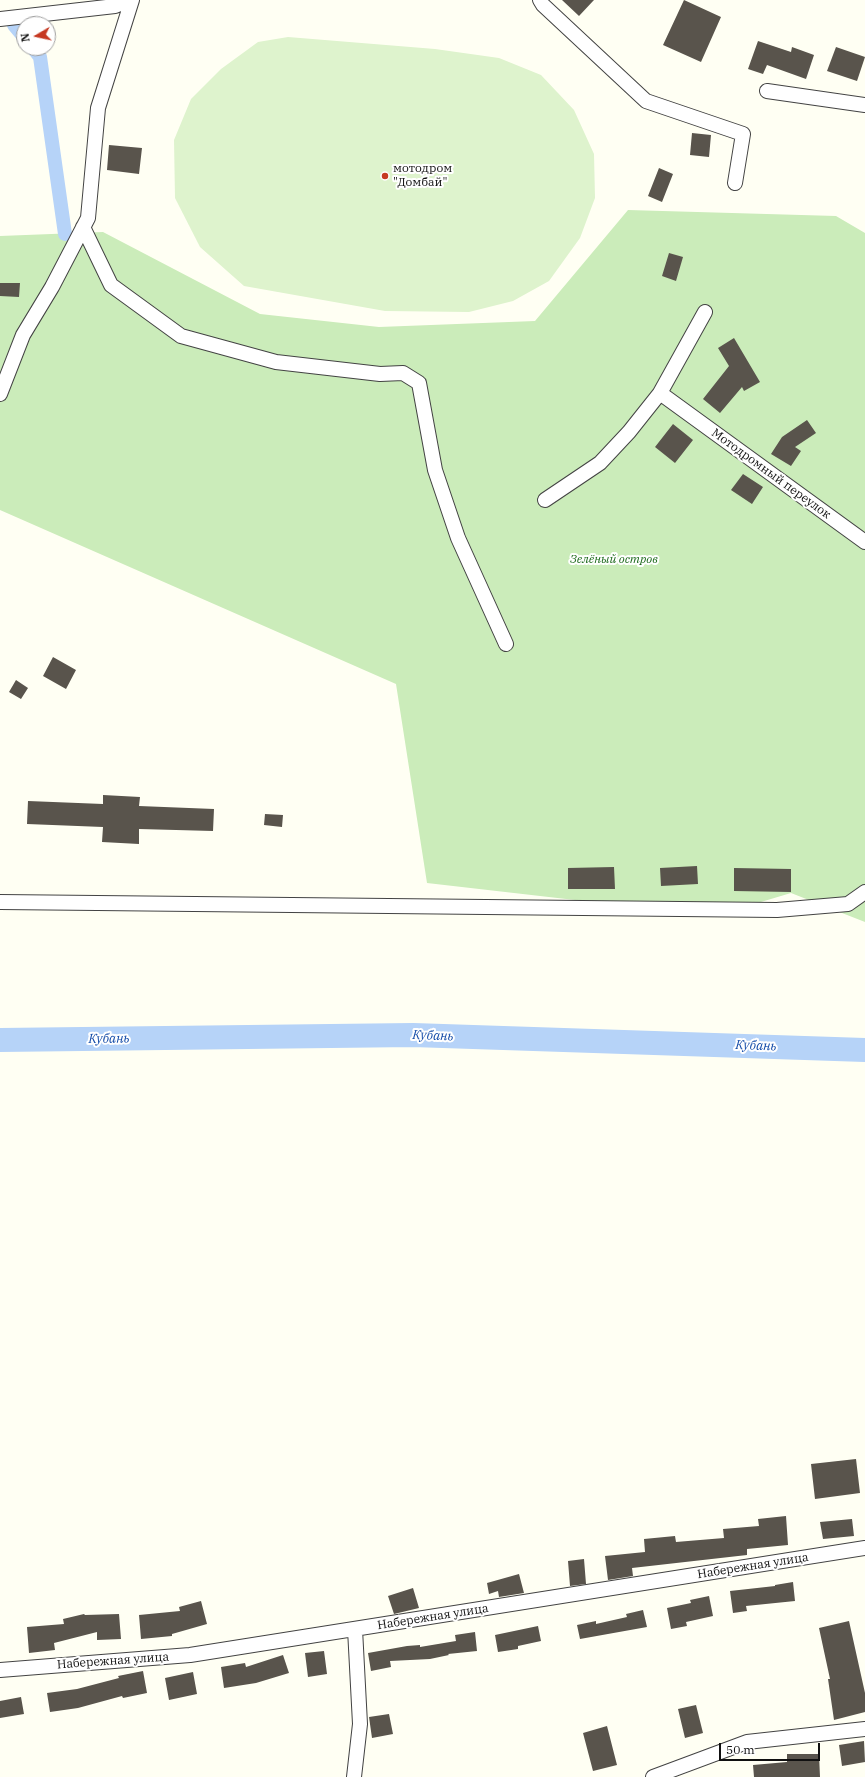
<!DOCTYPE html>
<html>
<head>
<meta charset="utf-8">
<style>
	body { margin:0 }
	#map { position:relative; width:865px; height:1777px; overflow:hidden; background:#fffff3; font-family:"IBM Plex Serif",serif }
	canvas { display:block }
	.north { position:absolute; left:16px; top:16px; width:40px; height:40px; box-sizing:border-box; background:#fff; border:1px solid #9f9f9f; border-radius:50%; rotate:261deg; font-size:11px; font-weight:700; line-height:16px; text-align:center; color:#101010 }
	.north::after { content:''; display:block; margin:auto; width:14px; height:18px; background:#c63922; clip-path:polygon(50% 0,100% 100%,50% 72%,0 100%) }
	.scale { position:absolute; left:719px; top:1743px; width:101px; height:18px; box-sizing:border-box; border:2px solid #101010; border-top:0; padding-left:5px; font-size:12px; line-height:14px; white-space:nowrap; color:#101010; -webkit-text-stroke:3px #fff; paint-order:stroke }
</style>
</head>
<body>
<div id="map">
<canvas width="865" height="1777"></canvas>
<div class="north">N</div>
<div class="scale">50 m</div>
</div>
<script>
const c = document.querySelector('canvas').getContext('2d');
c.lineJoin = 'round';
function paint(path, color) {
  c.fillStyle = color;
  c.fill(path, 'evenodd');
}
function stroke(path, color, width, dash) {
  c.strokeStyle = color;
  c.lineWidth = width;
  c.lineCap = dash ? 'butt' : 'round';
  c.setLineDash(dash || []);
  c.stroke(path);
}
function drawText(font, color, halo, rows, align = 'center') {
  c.font = font + ' "IBM Plex Serif",serif';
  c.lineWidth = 4;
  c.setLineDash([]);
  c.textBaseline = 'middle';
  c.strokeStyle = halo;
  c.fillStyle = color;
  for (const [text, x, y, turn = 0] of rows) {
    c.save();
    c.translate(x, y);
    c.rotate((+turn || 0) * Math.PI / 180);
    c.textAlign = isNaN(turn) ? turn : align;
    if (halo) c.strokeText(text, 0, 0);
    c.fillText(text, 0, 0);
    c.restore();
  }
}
const green = new Path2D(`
	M628,210L836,216L865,233V922L791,893L714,916L427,883L396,684L0,510V236L103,232L260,314L379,327L535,321Z`);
const pitch = new Path2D(`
	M288,37L435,49L499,58L541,75L574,110L594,154L595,198L580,238L549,281L513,301L469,312L385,311L244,286L200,247L175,198L174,140L191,99L221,69L258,42Z`);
const canal = new Path2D(`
	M14,25L24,37
	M33,48L40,57L65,234`);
const river = new Path2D(`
	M0,1040L413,1035L865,1050`);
const building = new Path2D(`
	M562,0H594L579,16Z
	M684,0L721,17L701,62L663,45Z
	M758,41L791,52L792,47L814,55L806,79L767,65L763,74L748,69Z
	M836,47L865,57L857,81L827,71Z
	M692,133L711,135L709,157L690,155Z
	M109,145L142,148L139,174L107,170Z
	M659,168L673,174L662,202L648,196Z
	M669,253L683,257L676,281L662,276Z
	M0,283H20L19,297L0,296Z
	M734,338L760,382L744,391L742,387L720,413L703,399L729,366L718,348Z
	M807,420L816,433L795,447L801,451L791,466L771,454L782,437Z
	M673,424L693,440L675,463L655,447Z
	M743,474L763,487L752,504L731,490Z
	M53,657L76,670L66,689L43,676Z
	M16,680L28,688L21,699L9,692Z
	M103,795L140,797L139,806L214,809L213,831L139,829V844L102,842L103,827L27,824L28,801L103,804Z
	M265,814L283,815L282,827L264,825Z
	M697,866L698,884L661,886L660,868Z
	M614,867L615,889H568V868Z
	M734,868L791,869V892L734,891Z
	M856,1459L860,1493L815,1499L811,1464Z
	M786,1516L788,1545L747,1549V1555L632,1568L633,1576L608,1580L605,1556L645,1552L644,1539L675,1536L676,1542L724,1538L723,1529L759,1526L758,1519Z
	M852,1519L854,1536L823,1539L820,1522Z
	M584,1559L586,1584L570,1586L568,1561Z
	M519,1574L524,1593L499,1597L498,1591L489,1594L487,1583Z
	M793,1582L795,1601L746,1606L747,1611L733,1613L730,1591L775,1586V1585Z
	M413,1588L419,1608L394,1614L388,1596Z
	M709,1596L713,1616L686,1622L687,1626L671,1629L667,1608L691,1603L690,1600Z
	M201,1601L207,1624L172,1634V1636L141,1639L139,1615L180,1611L179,1607Z
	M643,1610L647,1627L580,1639L577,1625L596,1621V1624L627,1617L626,1614Z
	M84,1614L85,1615L119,1614L121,1639L97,1640V1632L54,1643L55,1650L29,1653L27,1627L64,1624L63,1619Z
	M849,1621L865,1693V1712L834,1720L828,1679H830L819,1628Z
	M538,1626L541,1641L518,1646V1649L498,1652L495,1635Z
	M475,1632L477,1651L448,1654L449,1655L430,1659L390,1661L391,1667L371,1671L368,1653L407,1646L420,1645V1647L456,1641L455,1635Z
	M324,1651L327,1674L308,1677L305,1653Z
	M283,1655L289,1673L256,1683L224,1688L221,1667L245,1663L246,1667Z
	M143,1671L147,1693L123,1698L122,1696L78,1708L50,1712L47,1693L77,1689L119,1678L118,1676Z
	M193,1672L197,1694L169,1700L165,1678Z
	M21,1697L24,1714L0,1718V1701Z
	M696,1705L703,1733L685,1738L678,1709Z
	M389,1714L393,1734L372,1738L369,1717Z
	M607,1726L617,1765L593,1771L583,1733Z
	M864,1741L865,1762L842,1766L839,1745Z
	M787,1754H819L820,1777H754L753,1765L787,1762Z`);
const minor = new Path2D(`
	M540,0L543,5L646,101L743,134L735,183
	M0,19L115,6L130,0
	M767,91L865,105
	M83,227L111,285L181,336L276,362L380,374L403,373L419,383L435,470L458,538L506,644
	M705,312L660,393L865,542
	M0,394L23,335L52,287L88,218L98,108L132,0
	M545,500L600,463L629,432L660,393
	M0,902L777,910L848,904L865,892
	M0,1670L190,1655L865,1548
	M354,1777L360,1724L355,1629
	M653,1777L747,1742L865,1729`);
const markers = [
	[385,176,4,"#c63922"]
];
const poiNames = [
	["мотодром",393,169],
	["\"Домбай\"",393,183]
];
const streetNames = [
	["Мотодромный переулок",771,474,36],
	["Набережная улица",753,1566,-9],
	["Набережная улица",433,1617,-9],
	["Набережная улица",113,1661,-4]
];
const parkNames = [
	["Зелёный остров",614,560]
];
const waterNames = [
	["Кубань",433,1036,2],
	["Кубань",109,1039,-1],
	["Кубань",756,1046,2]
];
paint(green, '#cbecba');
paint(pitch, '#def3cd');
stroke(canal, '#b6d3f8', 14);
stroke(river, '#b6d3f8', 24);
paint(building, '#59544c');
stroke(minor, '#434343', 16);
stroke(minor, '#fff', 14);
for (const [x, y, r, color] of markers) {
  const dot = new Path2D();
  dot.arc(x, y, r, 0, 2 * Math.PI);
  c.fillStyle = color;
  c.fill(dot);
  stroke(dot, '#fff', 1.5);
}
drawText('12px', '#101010', '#fff', poiNames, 'left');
drawText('12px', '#101010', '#fff', streetNames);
drawText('italic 12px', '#1e6b1d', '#fff', parkNames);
drawText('italic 13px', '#134ba8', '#fff', waterNames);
</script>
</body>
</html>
